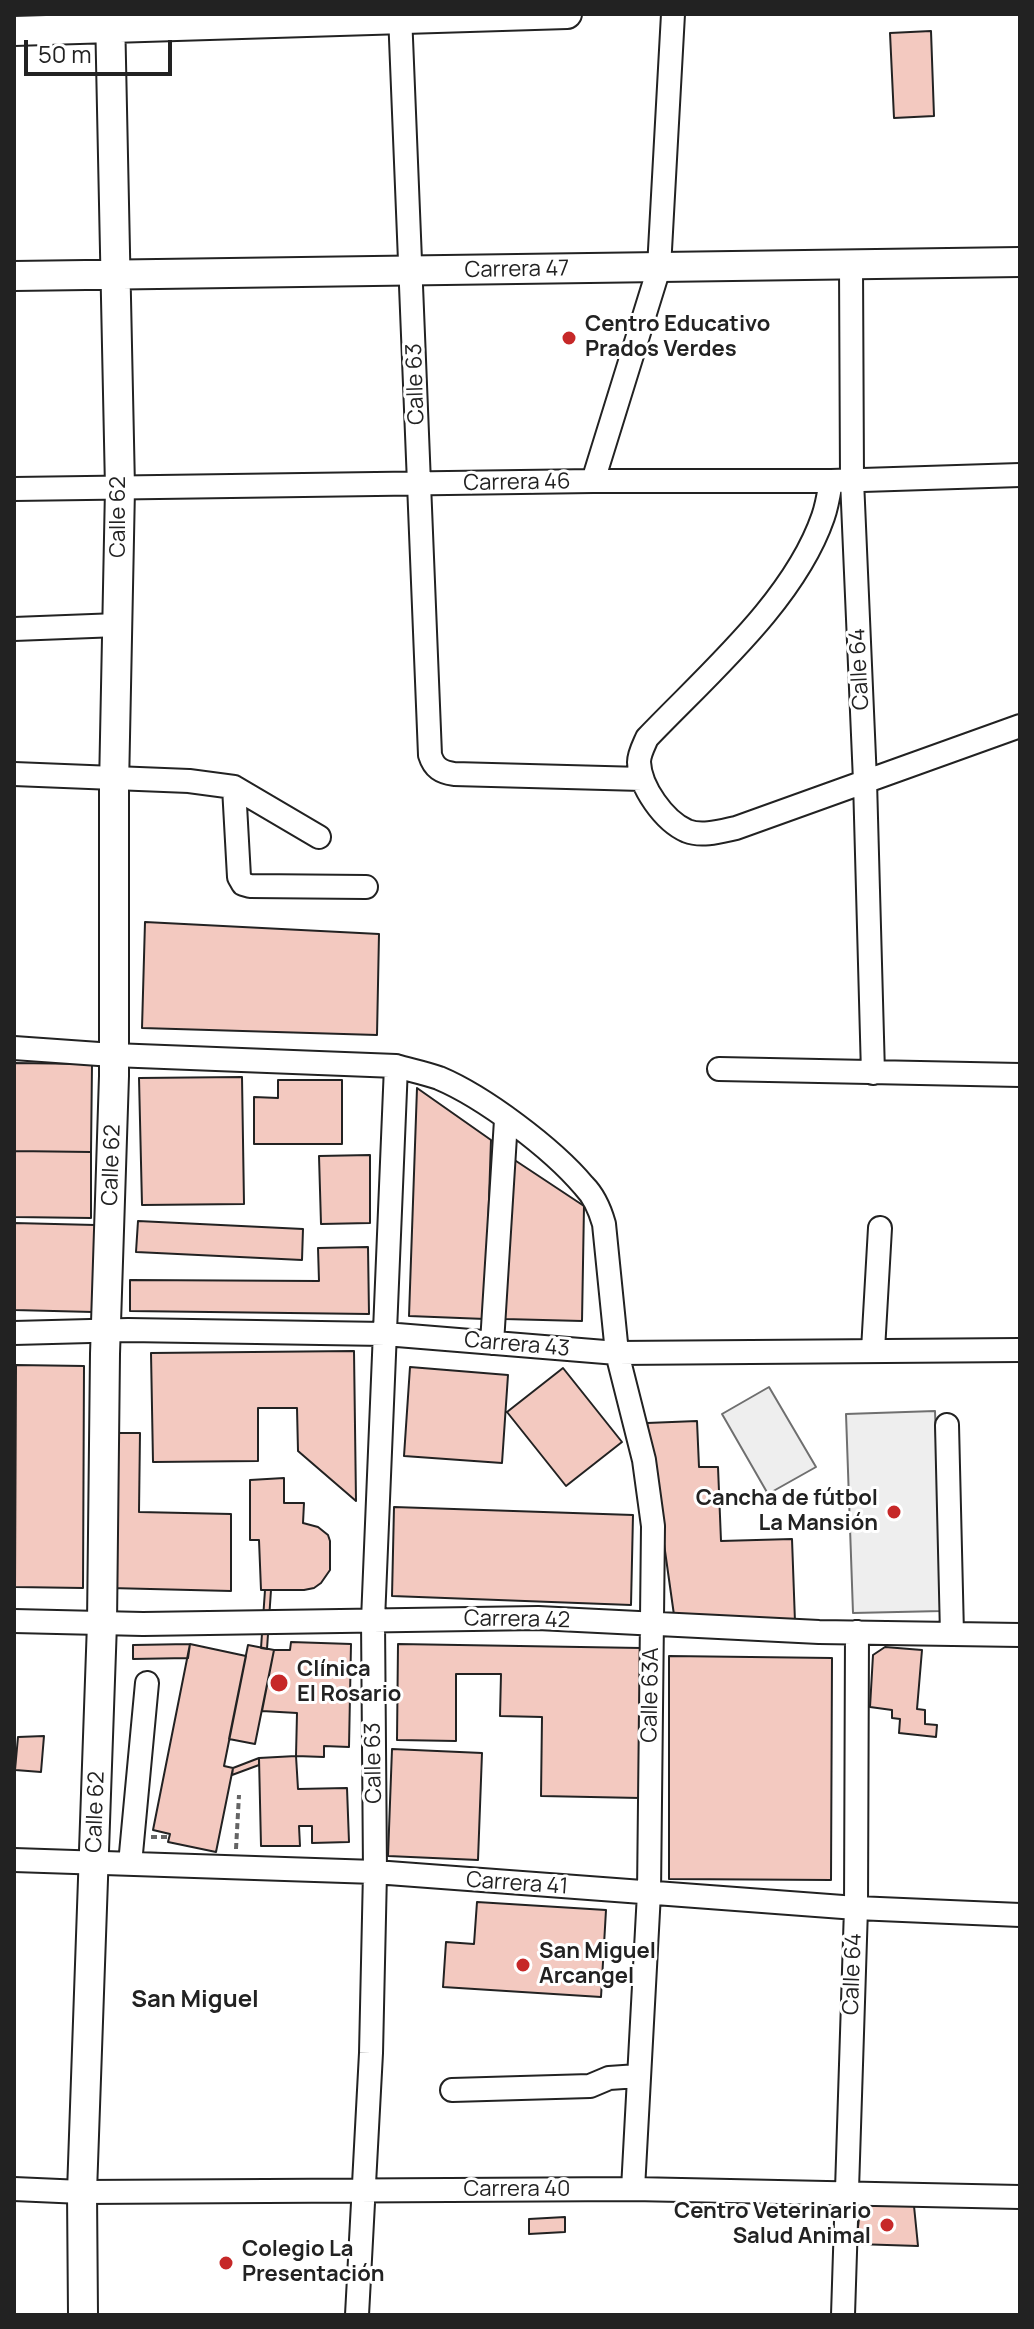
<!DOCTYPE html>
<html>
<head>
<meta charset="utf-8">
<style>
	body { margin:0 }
	#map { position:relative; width:1034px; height:2329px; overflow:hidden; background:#fff; font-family:Manrope,sans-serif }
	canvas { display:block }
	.frame { position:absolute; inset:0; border:16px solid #222; pointer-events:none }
	.scale { position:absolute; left:24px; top:40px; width:148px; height:36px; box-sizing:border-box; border:4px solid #222; border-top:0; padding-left:10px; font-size:24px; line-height:28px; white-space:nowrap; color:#222; -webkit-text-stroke:6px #fff; paint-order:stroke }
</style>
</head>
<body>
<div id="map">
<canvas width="1034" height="2329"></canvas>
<div class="frame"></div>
<div class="scale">50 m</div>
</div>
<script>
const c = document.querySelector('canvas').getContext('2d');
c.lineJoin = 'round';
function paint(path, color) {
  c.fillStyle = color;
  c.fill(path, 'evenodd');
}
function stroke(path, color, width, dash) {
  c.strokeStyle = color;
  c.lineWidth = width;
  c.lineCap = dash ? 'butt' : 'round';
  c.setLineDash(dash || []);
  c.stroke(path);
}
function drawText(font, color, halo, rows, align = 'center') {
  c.font = font + ' Manrope,sans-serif';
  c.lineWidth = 6;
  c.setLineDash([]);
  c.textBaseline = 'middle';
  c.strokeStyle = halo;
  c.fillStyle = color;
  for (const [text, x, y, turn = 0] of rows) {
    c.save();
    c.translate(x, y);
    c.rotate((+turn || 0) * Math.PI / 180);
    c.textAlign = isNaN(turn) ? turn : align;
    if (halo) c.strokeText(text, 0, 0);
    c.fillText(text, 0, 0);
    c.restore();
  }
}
const green = new Path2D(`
	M769,1387L816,1467L768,1494L722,1414Z
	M935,1411L942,1611L853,1613L846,1414Z`);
const building = new Path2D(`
	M931,31L934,116L894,118L890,33Z
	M145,922L379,934L377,1035L142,1028Z
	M14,1063L92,1064L91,1152L14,1151Z
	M242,1077L244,1204L142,1205L139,1078Z
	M278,1080H342V1144H254V1097L278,1098Z
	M417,1088L491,1140L485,1319L409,1316Z
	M14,1151L91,1152V1218L14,1217Z
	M370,1155V1223L321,1224L319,1156Z
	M507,1155L584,1206L582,1321L504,1319Z
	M138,1221L303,1229L302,1260L136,1252Z
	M14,1223L95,1225L93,1312L14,1310Z
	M368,1247L369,1314L130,1311V1280L319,1281L318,1248Z
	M354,1351L356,1501L298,1451L297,1408H258V1461L153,1462L151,1353Z
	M16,1365L84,1366L83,1588L15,1587Z
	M410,1367L508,1375L502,1463L404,1456Z
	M563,1368L622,1442L566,1486L507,1412Z
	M697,1421L699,1467H718L721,1541L792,1539L795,1622L674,1615L647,1423Z
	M112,1433H140L139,1512L231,1514V1591L110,1588Z
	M284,1478V1503H304L303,1523L318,1527L328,1535L330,1541V1570L321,1583L314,1588L304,1590H261L259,1540H250V1480Z
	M394,1507L633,1515L631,1605L392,1596Z
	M265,1590H271L267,1649L261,1648Z
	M291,1642L351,1644L349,1747L324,1746V1757L296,1756L297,1713L262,1711L274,1650H290Z
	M190,1644L188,1658L133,1659V1645Z
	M190,1644L246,1656L224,1766L233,1768L216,1852L168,1842L170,1834L153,1830Z
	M398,1644L641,1648L640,1798L541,1796L542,1717L500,1716L501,1674H456V1741L397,1740Z
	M248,1645L274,1650L255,1744L229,1739Z
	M885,1647L922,1650L917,1709L925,1710V1724L937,1725L936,1737L899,1733L900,1719L892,1718V1710L870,1707L873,1655Z
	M669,1656L832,1658L831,1880L669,1879Z
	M44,1736L41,1772L15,1770L18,1737Z
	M392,1749L482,1753L478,1860L388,1856Z
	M296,1756L298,1789L347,1788L349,1842L312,1843V1826H299L300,1846H261L259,1758Z
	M259,1758V1765L232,1775L233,1768Z
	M477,1902L606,1910L601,1997L443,1987L446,1942L474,1944Z
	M861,2201L914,2206L918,2246L856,2244Z
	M565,2217V2232L529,2234V2219Z`);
const path = new Path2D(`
	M151,1837H169
	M236,1849L239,1795`);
const minor = new Path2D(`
	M400,14L430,755C434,768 441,772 454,774L642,779
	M851,265L852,480L865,781L873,1073
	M593,481L659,268L673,14
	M831,481C829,493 827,506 823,517C794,601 707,675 647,738C644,745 639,754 639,762C640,787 664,821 687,831C702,837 722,831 736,828L1020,726
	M14,489L593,481H831L1020,475
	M14,629L118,625
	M14,774L189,781L234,787L319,837
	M234,787L239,877L243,884L250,886L366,887
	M14,1048L113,1055L396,1066C410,1070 425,1073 439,1078C484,1097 552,1148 584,1186C595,1197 600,1210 604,1224L617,1353L644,1460L653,1526L649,1893L633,2189
	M719,1069L1020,1075
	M14,1333L128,1330L385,1334L617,1353L1020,1350
	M492,1343L506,1120
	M873,1350L880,1228
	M947,1425L952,1634
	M14,1621L143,1624L538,1618L819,1632L1020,1635
	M14,1860L375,1872L856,1908L1020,1915
	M130,1864L147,1683
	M452,2090L590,2086L609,2078L638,2076
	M14,2189L82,2192L633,2189L1020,2197
	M357,2315L371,2053L375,1872L373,1620L396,1066
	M843,2315L856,1908L857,1632`);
const major = new Path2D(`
	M14,31L567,14
	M14,276L1020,262
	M83,2315L82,2192L102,1623L105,1354L114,1076V787L120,488L110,14`);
const markers = [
	[569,338,8,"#c62828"],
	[894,1512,8,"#c62828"],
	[279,1683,10,"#c62828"],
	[523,1965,8,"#c62828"],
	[887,2225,8,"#c62828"],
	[226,2263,8,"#c62828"]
];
const streetNames = [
	["Carrera 47",517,270,-1],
	["Calle 63",416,384,-92],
	["Carrera 46",517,483,-1],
	["Calle 62",119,517,-90],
	["Calle 64",860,669,-93],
	["Calle 62",112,1165,-88],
	["Carrera 43",517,1345,5],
	["Carrera 42",517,1620,1],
	["Calle 63A",651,1695,-89],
	["Calle 63",374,1763,-91],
	["Calle 62",96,1812,-88],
	["Carrera 41",517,1884,4],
	["Calle 64",853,1974,-88],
	["Carrera 40",517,2190]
];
const poiNames = [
	["Centro Educativo",585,325],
	["Prados Verdes",585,350],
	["Cancha de fútbol",878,1499,"right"],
	["La Mansión",878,1524,"right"],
	["Clínica",297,1670],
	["El Rosario",297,1695],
	["San Miguel",539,1952],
	["Arcangel",539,1977],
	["Centro Veterinario",871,2212,"right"],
	["Salud Animal",871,2237,"right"],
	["Colegio La",242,2250],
	["Presentación",242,2275]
];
const neighbourhoodNames = [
	["San Miguel",195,2000]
];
paint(green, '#eee');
stroke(green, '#6f6f6f', 2);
paint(building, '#f3c9c0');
stroke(building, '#222', 2);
stroke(minor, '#222', 26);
stroke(major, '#222', 32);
stroke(path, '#646464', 4, [6, 4]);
stroke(minor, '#fff', 22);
stroke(major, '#fff', 28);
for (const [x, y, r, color] of markers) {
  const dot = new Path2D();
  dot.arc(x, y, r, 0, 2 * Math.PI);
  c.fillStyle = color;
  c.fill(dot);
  stroke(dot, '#fff', 3);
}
drawText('22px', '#222', '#fff', streetNames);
drawText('bold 22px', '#222', '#fff', poiNames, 'left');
drawText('bold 24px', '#222', '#fff', neighbourhoodNames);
</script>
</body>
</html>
